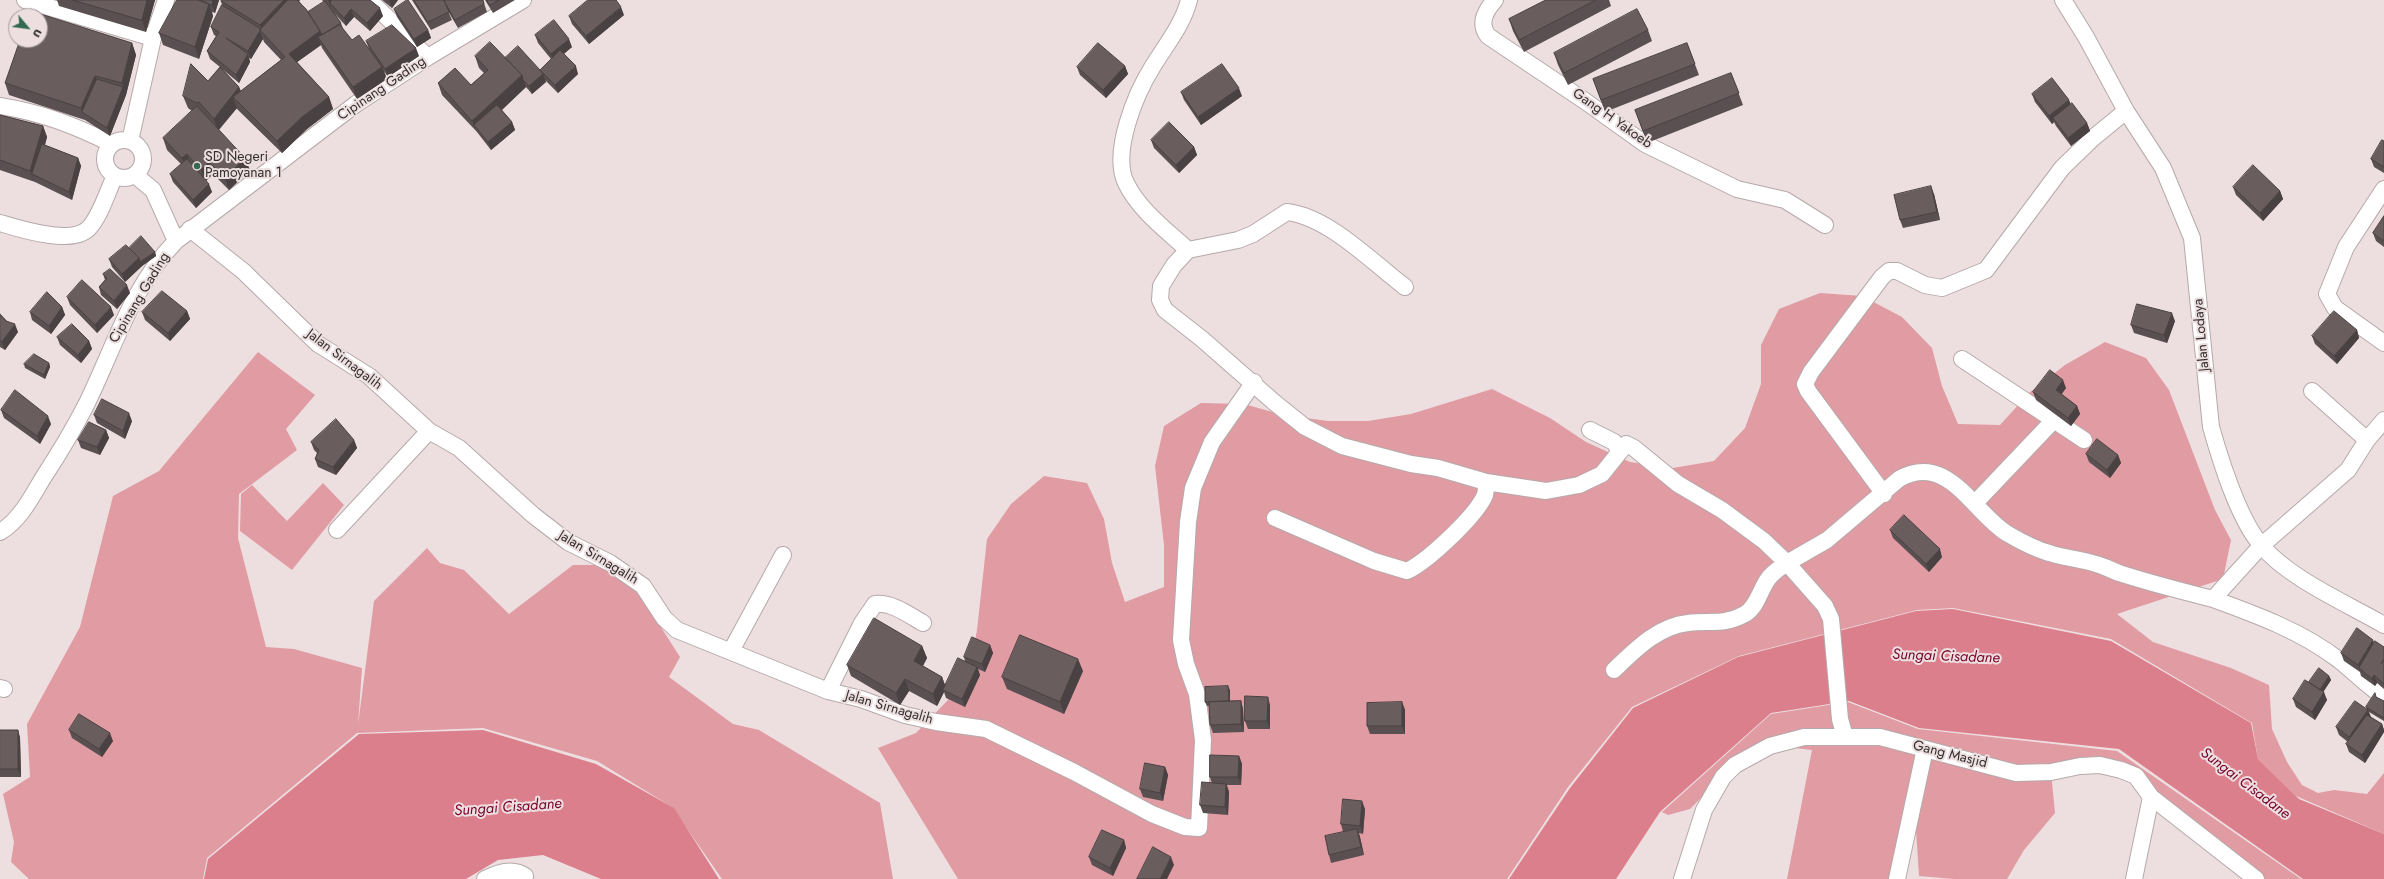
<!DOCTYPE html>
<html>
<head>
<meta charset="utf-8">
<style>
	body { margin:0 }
	#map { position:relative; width:2384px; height:879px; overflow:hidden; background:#eddfe0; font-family:Jost,sans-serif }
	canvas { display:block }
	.north { position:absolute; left:8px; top:8px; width:40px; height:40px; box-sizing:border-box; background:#eddfe0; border:1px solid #a39999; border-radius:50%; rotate:119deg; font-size:11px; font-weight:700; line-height:16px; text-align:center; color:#342f2f }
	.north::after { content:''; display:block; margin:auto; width:14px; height:18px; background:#336950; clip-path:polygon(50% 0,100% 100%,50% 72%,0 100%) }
</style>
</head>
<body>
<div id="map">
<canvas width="2384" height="879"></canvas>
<div class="north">U</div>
</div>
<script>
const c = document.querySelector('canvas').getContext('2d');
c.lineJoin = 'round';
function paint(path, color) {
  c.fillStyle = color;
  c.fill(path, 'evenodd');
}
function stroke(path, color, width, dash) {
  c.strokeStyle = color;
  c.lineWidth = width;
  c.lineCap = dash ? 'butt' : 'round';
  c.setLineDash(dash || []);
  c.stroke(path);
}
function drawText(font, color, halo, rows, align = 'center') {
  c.font = font + ' Jost,sans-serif';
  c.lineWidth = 4;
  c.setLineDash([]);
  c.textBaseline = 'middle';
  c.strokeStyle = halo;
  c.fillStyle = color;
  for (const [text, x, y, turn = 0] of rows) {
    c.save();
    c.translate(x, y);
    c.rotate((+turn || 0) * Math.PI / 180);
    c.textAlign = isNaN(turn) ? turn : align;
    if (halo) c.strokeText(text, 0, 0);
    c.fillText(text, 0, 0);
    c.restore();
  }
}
const green = new Path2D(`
	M1820,293L1862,296L1902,317L1932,348L1942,386L1958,424L2000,425L2029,393L2065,365L2105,342L2146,358L2169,390L2215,510L2231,540L2223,579L2117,614L2153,642L2231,668L2269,685L2272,729L2287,762L2302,785L2318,793L2334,790L2367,794L2384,773V834L2296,796L2258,759L2252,723L2111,639L1953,608L1917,610L1739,656L1632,707L1568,787L1507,879H958L878,748L916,733L948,700L971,662L977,630L987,539L1011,504L1044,476L1087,483L1104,519L1112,563L1125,602L1164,587V545L1155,466L1164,426L1201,403L1244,404L1283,415L1328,421H1368L1411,414L1492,389L1550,418L1586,442L1630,462L1673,468L1714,461L1745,428L1761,384V345L1779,309Z
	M258,352L315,395L286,429L297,450L239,494L238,538L266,647L294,649L362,668L358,725L374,601L427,548L440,563L464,570L509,614L573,565H603L632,582L680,657L669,677L733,724L759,730L880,803L893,879H722L672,807L597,761L483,728L357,733L207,858L203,879H29L11,862L14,842L3,794L30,777L27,724L80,627L113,496L159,471Z
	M323,483L344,505L292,570L240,531L241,494L252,485L287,521Z
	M1848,702L1918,729L2117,751L2301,879H2258L2121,770L2051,772L2055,813L2024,850L2007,879H1954L1919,876L1916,830L1906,804L1889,879H1787L1812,750L1769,745L1711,788L1690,809L1668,815L1662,812L1771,714Z`);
const water = new Path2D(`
	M1953,609L2111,641L2251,723L2258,759L2299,799L2384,834V879H2303L2119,749L1919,728L1849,701L1771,713L1660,812L1616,879H1509L1570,788L1633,708L1738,657L1916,611Z
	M483,730L596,764L674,808L719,879H601L543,855L498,860L466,879H204L208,859L359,734Z`);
const street = new Path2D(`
	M25,0L153,38
	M368,0C390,18 407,39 428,57
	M1189,0C1183,24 1166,45 1153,66C1136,93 1111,152 1126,183C1139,210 1166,230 1188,250L1174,265L1161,286L1160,300L1165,310L1202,339L1275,403L1305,427L1342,446L1411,464L1438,468L1486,482L1546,491L1579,485L1602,474L1626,444
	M1495,0C1486,10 1478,23 1488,36L1585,101L1645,144L1737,189L1785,200L1825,225
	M2063,0L2086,37L2126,111L2163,168L2192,238L2211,427C2221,462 2238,518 2261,545C2288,578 2346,603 2384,625
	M0,106C42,113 74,125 112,144
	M105 159a19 19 0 1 1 38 0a19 19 0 1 1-38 0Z
	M130,141L153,38L166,0
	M135,175L153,190L176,241
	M2384,189L2346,247L2327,294L2335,308L2384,343
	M0,223C20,229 72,246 89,228C101,215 107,192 115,176
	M190,229L243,271L318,344L369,376L429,431L459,448L533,515L568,542L610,563L643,586L664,618L677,630L828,691L861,699L905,715L936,722L986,729L1074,772L1152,814L1185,827L1199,828L1203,740L1197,694L1186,664L1181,640L1188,522L1193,488L1212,442L1254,382
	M1188,250L1238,240L1253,234L1287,212C1329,217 1372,262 1405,287
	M1962,359L2084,440
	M1590,430L1614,442L1620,451L1626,444
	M2367,440L2384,420
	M1626,444L1634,448L1678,484L1722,510L1764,541L1787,563L1827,540L1899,479C1948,451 1973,513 2008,534C2020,541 2035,549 2049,553C2064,558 2081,559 2096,564C2104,566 2111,570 2119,573C2150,583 2181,591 2213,599L2261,546L2348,470L2367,440L2312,391
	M1884,494L1808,391L1805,384L1811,372L1882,277L1889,271H1897L1925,285L1942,288L1986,270L2062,168L2093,138L2126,111
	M1975,503L2053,421
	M1275,518L1374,561L1407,571C1428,561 1476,516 1485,495C1486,491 1486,486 1486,482
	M337,530L429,431
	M0,532C20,520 31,498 43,478C58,455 72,432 85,407C113,351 131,287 176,241L356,104L428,57L523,0
	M2213,599C2257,615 2301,631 2339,660C2354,672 2368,686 2384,697
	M731,651L783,555
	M1614,670C1635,650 1658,626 1688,623C1710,620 1723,626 1745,614C1757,607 1760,590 1768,579C1773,572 1780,568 1787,563L1825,606L1831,619L1840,719L1845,737
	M0,688L4,689
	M828,691L862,623L875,604C892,602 909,615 923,623
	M485,879C498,873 512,867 525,876
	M1682,879L1704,810L1723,777L1735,765L1770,746L1804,737H1880L2016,773L2051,772L2080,766L2100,765L2121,770L2136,776L2151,797L2256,879
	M1897,879L1925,749
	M2134,879L2151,797`);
const wall = new Path2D(`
	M57,0H155L146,32L59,6Z
	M177,0H219L215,13L212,12L213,16L199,59L163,45L159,33Z
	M222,0H300L299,1L308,12L324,2L322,0H370L383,16L370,31L354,17L346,26L334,13L341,23L344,31L352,40L369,49L366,41L419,56L388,77L384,71L387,79L357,99L322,48L321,45L297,62L329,97L333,109L307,129L282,153L237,109V108L219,130L250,170L229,190L213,174L206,181L212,192L196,208L173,182L170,174L181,164L167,150L163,138L192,111L188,108L183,96L208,81L220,67L210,59L207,51L216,36L214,35L211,27L222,5L221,1ZM263,39L264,42L281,60L241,91L239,87L221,68L239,83L250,62L249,58L251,59Z
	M382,0H398L392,8Z
	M412,0H483L487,12L458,28L448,11L452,20L431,30Z
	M485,0H515L493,13Z
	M1546,0H1609L1611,6L1524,52L1513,31L1509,19Z
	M394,9L428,30L431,38L417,47L397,17Z
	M624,15L589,44L572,24L569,16Z
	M1648,30L1652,41L1568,85L1558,65L1554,53Z
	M535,35L572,47L564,54L578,74L558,93L545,80L546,82L532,94L526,87L502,110L512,122L515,130L491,150L477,132L442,95L438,83L471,85L484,73L479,68L475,56L505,58L540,70L551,59L538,43Z
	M132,43L136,55L126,95L110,136L85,120L9,95L5,83Z
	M1687,43L1699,75L1605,112L1593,79Z
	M1125,66L1128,74L1106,98L1080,75L1077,67Z
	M1731,73L1743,105L1647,143L1635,110Z
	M1181,92L1242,96L1201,125L1184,100Z
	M2032,94L2069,100L2070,104L2087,123L2090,131L2071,146L2056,126L2054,122L2052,124L2035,102Z
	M0,115L43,126L47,137L45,145L78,158L81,166L72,200L35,182L0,170Z
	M1151,140L1194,147L1197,155L1179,173L1154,148Z
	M2384,141V173L2374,167L2371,159Z
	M2233,187L2280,191L2283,199L2263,221L2236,195Z
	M1934,194L1940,220L1903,228L1900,220Z
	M2384,216V247L2376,241L2373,233Z
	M129,248L155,252L156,256L142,266L125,282L112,267L109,259Z
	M103,274L130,293L117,309L101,295L99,287L105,280Z
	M67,297L114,315L97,333L70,305Z
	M62,307L65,315L51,334L32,320L30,312Z
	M187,311L190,319L170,341L145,320L142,312Z
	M0,314L18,332L5,350L0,347Z
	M2175,321L2167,343L2134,333L2131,325Z
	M2357,330L2359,338L2337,364L2315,344L2312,336Z
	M57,337L89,341L92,349L81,363L60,345Z
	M49,363L50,367L45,379L25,368L24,364Z
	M2066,388L2061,394L2077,406L2080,414L2071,426L2036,400L2033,392Z
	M1,410L51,424L40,444L4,418Z
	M94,415L132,421L125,439L97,423Z
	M106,430L109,438L100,455L81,448L78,440Z
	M354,440L357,448L336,475L318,467L315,459L317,453L314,450L311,442Z
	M2086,454L2118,455L2121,463L2110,478L2089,462Z
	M1890,530L1942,557L1929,572L1893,538Z
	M2374,642L2384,647V689L2377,683L2375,686L2361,676L2360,672L2344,661L2341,653Z
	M990,645L993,653L985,672L978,669L980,675L965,707L946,698L944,692L937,706L909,691L900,705L851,676L847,665L922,646L927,658L923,666L942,677L945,685L965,661L964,657Z
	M1083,671L1064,714L1007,689L1002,677Z
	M2329,676L2331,680L2323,692L2327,700L2315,720L2296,707L2293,699L2310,683Z
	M1230,690V701H1241L1243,709L1244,732L1213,733L1210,725L1209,706H1207L1205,702Z
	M2376,697L2384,701V721L2369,712L2371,717L2382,724L2384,730V732L2365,763L2349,752L2346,744L2348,742L2339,735L2336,727L2367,710L2366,707Z
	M1402,702L1405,710V734H1370L1367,726Z
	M1270,705V729H1248L1245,721Z
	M0,730H18L20,738L21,777H0Z
	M69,730L113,741L102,757L72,738Z
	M1239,756L1242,764L1241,785H1227L1229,792L1228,815L1203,813L1200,805L1212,783L1210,777Z
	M1165,767L1168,775L1163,801L1143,797L1140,789Z
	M1365,809L1363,834L1359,833L1364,855L1331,863L1329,855L1343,832L1341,824Z
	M1124,840L1126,848L1113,876L1092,865L1089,857Z`);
const shadedWall = new Path2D(`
	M147,0H155L146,32L142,20Z
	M213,0H219L215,13L212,5Z
	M284,0H300L265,36L260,25Z
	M328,0H337L330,3L331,7Z
	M389,0H398L392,8Z
	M209,4L213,16L199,59L195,47Z
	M621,7L624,15L589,44L586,36Z
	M380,8L383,16L370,31L367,23Z
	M351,9L354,17L346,26L344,18Z
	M428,30L431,38L417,47L414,39Z
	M260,31L263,39L251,59L248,51Z
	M320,31L325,43L318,37L321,45L293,65L289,54Z
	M569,39L572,47L553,62L551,54Z
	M132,43L136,55L126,95L110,136L107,128L123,87L122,83Z
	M416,48L419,56L388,77L385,69Z
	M248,54L250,62L239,83L236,75Z
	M576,66L578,74L558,93L555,85Z
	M1125,66L1128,74L1106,98L1103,90Z
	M382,67L387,79L357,99L353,87Z
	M543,74L546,82L532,94L529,86Z
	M522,75L526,87L479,131L474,125L472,121Z
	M95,76L100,87L82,112L81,108Z
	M239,87L243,99L233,97L237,108L218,130L214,119Z
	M1239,88L1242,96L1201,125L1198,117Z
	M329,97L333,109L307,129L282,153L277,141L302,117Z
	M2069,100L2072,108L2053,118L2054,122L2052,124L2049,116Z
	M512,122L515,130L491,150L488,142Z
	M2087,123L2090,131L2071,146L2068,138Z
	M43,126L47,137L36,177L32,174L35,182L30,171Z
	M1194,147L1197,155L1179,173L1176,165Z
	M187,154L191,166L186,169L182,158Z
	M78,158L81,166L72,200L69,192Z
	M245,158L250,170L229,190L225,178Z
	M209,162L213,174L205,181L201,170Z
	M209,184L212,192L196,208L193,200Z
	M1931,186L1934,194L1940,220L1937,212Z
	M2280,191L2283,199L2263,221L2260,213Z
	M155,252L156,256L142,266L125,282L122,274L139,258Z
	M127,285L130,293L117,309L114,301Z
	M62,307L65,315L51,334L49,326Z
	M111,307L114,315L97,333L95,325Z
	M187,311L190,319L170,341L168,333Z
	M2172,313L2175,321L2167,343L2164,335Z
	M15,324L18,332L5,350L2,342Z
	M2357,330L2359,338L2337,364L2334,356Z
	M89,341L92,349L81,363L78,355Z
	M49,363L50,367L45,379L44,375Z
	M2063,380L2066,388L2059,398L2056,390Z
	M2077,406L2080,414L2071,426L2068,418Z
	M129,413L132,421L125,439L123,431Z
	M48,416L51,424L40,444L37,436Z
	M106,430L109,438L100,455L97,447Z
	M354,440L357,448L336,475L333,467Z
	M2118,455L2121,463L2110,478L2107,470Z
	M1940,549L1942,557L1929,572L1926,564Z
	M2373,640L2376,648L2360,669L2358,665Z
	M990,645L993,653L985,672L982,664Z
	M922,646L927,658L919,673L914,661Z
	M1078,659L1083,671L1064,714L1060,702Z
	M977,667L980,675L965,707L962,699Z
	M2374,675L2377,683L2375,686L2372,679Z
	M2329,676L2331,680L2322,694L2320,690Z
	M942,677L946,688L943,690L944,692L937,706L933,694Z
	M905,679L909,691L900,705L896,693Z
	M1228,686L1230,690V705L1229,701Z
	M2324,692L2327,700L2315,720L2312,712Z
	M1268,697L1270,705V729L1267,721Z
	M1241,701L1243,709L1244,732L1241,724Z
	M1402,702L1405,710V734L1402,726Z
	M2368,710L2371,718L2352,745L2349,737Z
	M2382,724L2384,730V732L2365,763L2362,755Z
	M18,730L20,738L21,777L18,769Z
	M110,733L113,741L102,757L99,749Z
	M1239,756L1242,764L1241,785L1238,777Z
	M1165,767L1168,775L1163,801L1160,793Z
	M1226,784L1229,792L1228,815L1225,807Z
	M1362,801L1365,809L1363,834L1360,826Z
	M1357,829L1360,837L1364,855L1361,847Z
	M1124,840L1126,848L1113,876L1110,868Z
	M1171,857L1174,865L1167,879H1160Z`);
const building = new Path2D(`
	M73,0H147L142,20Z
	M177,0H199L209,4L195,47L159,33Z
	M199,0H213L212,5Z
	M222,0H284L260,25L221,1Z
	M288,0H297L306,9L320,31L289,54L329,97L302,117L277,141L233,97L285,57L260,30Z
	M332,0H370L380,8L367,23L351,9L344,18L330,3Z
	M407,0H408L428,30L414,39L394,9Z
	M414,0H444L449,12L428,22Z
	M444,0H483L484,4L455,20Z
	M487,0H499L490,5Z
	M588,0H616L621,7L586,36L569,16Z
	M1546,0H1596L1519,40L1509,19Z
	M325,1L341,23L322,35L320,31L308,12Z
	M222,5L261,29L248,51L226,38L248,54L236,75L207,51L219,32L211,27Z
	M1637,9L1648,30L1564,73L1554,53Z
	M31,11L132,43L122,83L95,76L81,108L5,83L20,40H40V16H29Z
	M554,20L569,39L551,54L535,35Z
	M340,25L352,40L359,35L382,67L353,87L318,37Z
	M392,25L416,48L385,69L366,41Z
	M490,42L522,75L472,121L438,83L455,68L471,85L488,70L475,56Z
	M1098,43L1125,66L1103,90L1077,67Z
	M1687,43L1695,64L1601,100L1593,79Z
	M518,46L540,70L560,50L576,66L555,85L540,70L543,74L529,86L523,80L522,75L505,58Z
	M191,64L208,81L220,67L239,87L214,119L199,102L196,103L183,96Z
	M1222,64L1239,88L1198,117L1181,92Z
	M1731,73L1739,93L1643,131L1635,110Z
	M2052,78L2069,100L2049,116L2032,94Z
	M97,79L123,87L107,128L82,112Z
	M2072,103L2087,123L2068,138L2053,118Z
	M497,105L512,122L488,142L474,125Z
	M197,106L245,158L225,178L209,162L201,170L187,154L182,158L163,138Z
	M0,115L43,126L30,171L0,160Z
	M1169,122L1194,147L1176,165L1151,140Z
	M2382,140L2384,141V167L2371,159Z
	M42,144L78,158L69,192L32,174Z
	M187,159L209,184L193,200L170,174Z
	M2253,165L2280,191L2260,213L2233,187Z
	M1931,186L1937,212L1900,220L1894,195Z
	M2384,216V241L2373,233Z
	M141,236L155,252L140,262L139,258L129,248Z
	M126,245L139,258L122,274L109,259Z
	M110,269L127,285L114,301L99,287L107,278L103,274Z
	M82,280L111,307L95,325L67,297Z
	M162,291L187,311L168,333L142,312Z
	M47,292L62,307L49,326L30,312Z
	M2137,304L2172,313L2164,335L2131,325Z
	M2334,311L2357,330L2334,356L2312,336Z
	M0,314L6,321L15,324L2,342L0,340Z
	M72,324L89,341L78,355L57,337Z
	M34,354L49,363L44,375L24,364Z
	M2050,370L2063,380L2056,390L2077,406L2068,418L2033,392Z
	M15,390L48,416L37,436L1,410Z
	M102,399L129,413L123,431L94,415Z
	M336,419L354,440L333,467L315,459L319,450L311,442Z
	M89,422L106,430L97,447L78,440Z
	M2097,439L2118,455L2107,470L2086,454Z
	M1904,515L1940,549L1926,564L1890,530Z
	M874,618L922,646L914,661L942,677L933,694L905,679L896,693L847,665Z
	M2357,628L2373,640L2358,665L2341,653Z
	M1020,635L1078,659L1060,702L1002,677Z
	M972,637L990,645L982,664L964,657Z
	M2375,641L2384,647V659L2381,664L2384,660V684L2374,675L2372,679L2359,668Z
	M958,658L977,667L962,699L943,690Z
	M2319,668L2329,676L2320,690L2309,682Z
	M2305,680L2324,692L2312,712L2293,699Z
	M1228,686L1229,701L1205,702V687Z
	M2375,693L2376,697L2384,701V718L2366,707Z
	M1245,696L1268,697L1267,721H1245Z
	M1241,701V724L1210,725L1209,702Z
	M2355,701L2368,710L2349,737L2336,727Z
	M1402,702V726H1367V703Z
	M79,714L110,733L99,749L69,730Z
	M2367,715L2382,724L2362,755L2346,744Z
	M0,730H18V769H0Z
	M1210,755L1239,756L1238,777H1210Z
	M1145,763L1165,767L1160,793L1140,789Z
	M1202,782L1226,784L1225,807L1200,805Z
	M1343,799L1362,801L1360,826L1341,824Z
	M1357,829L1361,847L1329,855L1325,836Z
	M1102,830L1124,840L1110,868L1089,857Z
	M1153,847L1171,857L1160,879H1137Z`);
const markers = [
	[197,166,4,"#336950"]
];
const streetNames = [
	["Cipinang Gading",382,89,-34],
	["Gang H Yakoeb",1612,119,35],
	["Cipinang Gading",140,298,-59],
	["Jalan Lodaya",2202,335,-95],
	["Jalan Sirnagalih",344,360,37],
	["Jalan Sirnagalih",598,558,31],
	["Jalan Sirnagalih",889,708,16],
	["Gang Masjid",1950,755,14]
];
const poiNames = [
	["SD Negeri",205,158],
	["Pamoyanan 1",205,174]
];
const waterNames = [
	["Sungai Cisadane",1946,657,2],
	["Sungai Cisadane",2245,784,37],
	["Sungai Cisadane",508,808,-4]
];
paint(green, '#e09ba3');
paint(water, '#dc7f8c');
stroke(street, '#b6a9aa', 18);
stroke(street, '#fff', 16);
paint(wall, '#5a5051');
paint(shadedWall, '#4a4142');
paint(building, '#695d5e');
stroke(building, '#4a4142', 1);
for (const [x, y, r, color] of markers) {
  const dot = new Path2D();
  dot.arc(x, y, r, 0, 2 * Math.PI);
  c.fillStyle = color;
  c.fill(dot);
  stroke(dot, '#eddfe0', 1.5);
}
drawText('14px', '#342f2f', '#eddfe0', streetNames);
drawText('14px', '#342f2f', '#eddfe0', poiNames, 'left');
drawText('italic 15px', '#79022b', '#eddfe0', waterNames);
</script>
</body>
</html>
